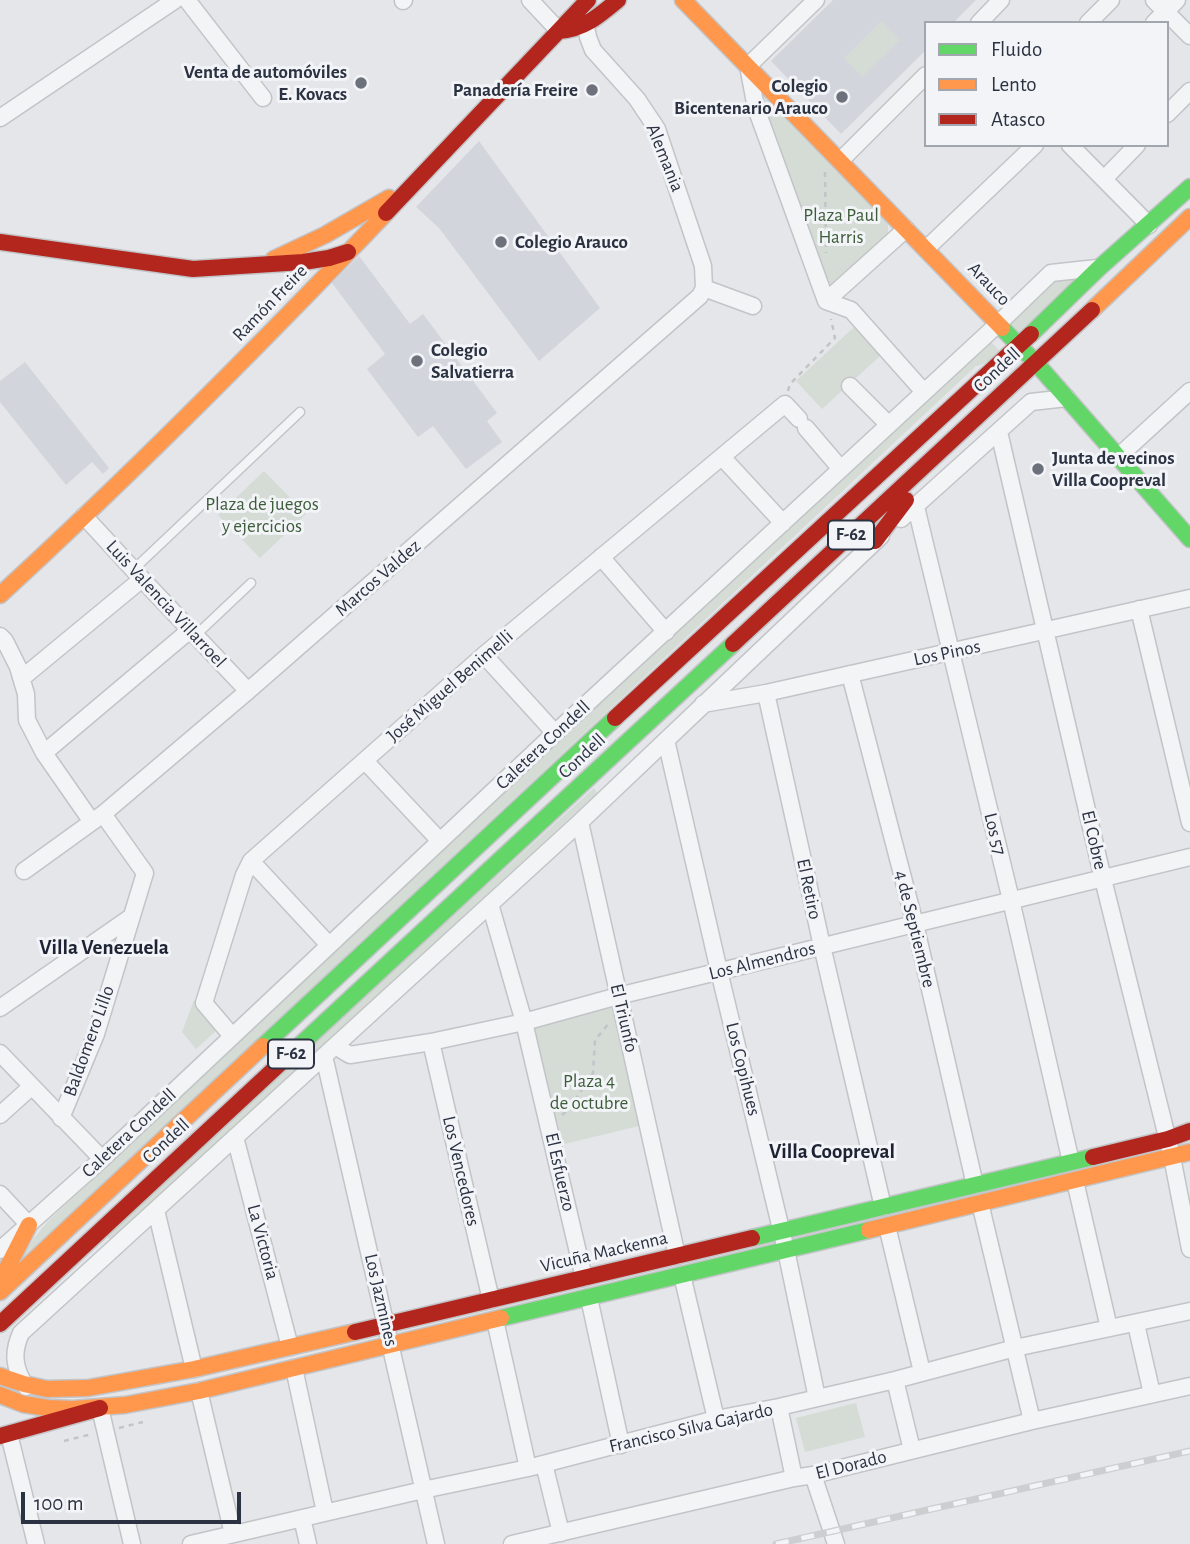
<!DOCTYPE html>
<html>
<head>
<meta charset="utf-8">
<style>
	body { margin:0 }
	#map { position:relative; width:1190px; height:1544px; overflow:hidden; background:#e4e6e9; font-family:"Alegreya Sans",sans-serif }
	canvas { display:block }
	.legend { position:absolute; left:924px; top:21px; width:245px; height:126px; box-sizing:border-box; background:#f2f4f8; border:2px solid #a2a6af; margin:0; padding:9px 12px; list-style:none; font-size:21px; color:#2b3241 }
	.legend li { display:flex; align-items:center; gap:14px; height:35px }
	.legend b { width:35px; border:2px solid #a2a6af }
	.scale { position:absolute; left:21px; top:1492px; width:220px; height:32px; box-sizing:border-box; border:4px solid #2b3241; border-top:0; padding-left:9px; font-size:21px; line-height:24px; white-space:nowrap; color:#2b3241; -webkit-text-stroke:5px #f2f4f8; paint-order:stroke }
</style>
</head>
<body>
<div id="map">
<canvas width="1190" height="1544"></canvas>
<ul class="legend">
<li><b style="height:9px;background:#63d668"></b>Fluido</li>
<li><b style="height:9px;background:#ff974d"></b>Lento</li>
<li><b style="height:9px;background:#b3261e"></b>Atasco</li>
</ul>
<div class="scale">100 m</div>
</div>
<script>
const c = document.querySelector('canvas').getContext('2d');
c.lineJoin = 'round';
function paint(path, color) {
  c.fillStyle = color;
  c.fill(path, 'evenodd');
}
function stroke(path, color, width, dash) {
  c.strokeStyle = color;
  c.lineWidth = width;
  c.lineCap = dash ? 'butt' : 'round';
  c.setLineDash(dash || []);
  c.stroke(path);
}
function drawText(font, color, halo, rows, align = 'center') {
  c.font = font + ' "Alegreya Sans",sans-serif';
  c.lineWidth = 6;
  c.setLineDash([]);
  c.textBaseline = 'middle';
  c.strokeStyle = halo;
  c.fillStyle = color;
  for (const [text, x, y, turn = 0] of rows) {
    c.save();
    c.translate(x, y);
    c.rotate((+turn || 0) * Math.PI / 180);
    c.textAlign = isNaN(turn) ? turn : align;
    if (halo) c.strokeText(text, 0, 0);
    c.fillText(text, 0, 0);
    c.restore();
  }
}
const built = new Path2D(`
	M833,0H976L953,23H926V50L841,134L771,61Z
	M479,141L600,308L539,361L439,228L416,207Z
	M359,256L410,324L423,314L497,413L487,421L502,442L466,469L433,426L418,437L367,369L385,354L332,283Z
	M25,362L109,468L103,474L92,462L66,485L0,402V381Z`);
const green = new Path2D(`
	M881,21L900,40L862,77L844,58Z
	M762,95L888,224V235L838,282L829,284L821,280L757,98Z
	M1083,274L1020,333L1008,320L1052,278Z
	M854,327L880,356L822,409L796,381Z
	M988,339L1001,352L983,364L976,366L19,1262L34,1238L49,1220Z
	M264,471L306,514L260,558L218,515Z
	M594,788L597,793L111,1241L104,1233Z
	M194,1000L217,1030L196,1049L182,1032Z
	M613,1000L643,1125L556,1146L529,1022Z
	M856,1403L865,1437L805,1452L796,1418Z`);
const path = new Path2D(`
	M825,172L826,253
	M788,391L790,384L835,338L831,319
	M562,1115L569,1109L593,1073L595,1040L610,1022
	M119,1428L143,1422
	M64,1441L92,1434`);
const lane = new Path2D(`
	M133,570L300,412
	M195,636L251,583`);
const street = new Path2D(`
	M187,0L263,98
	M530,0L559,31
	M816,0L748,66L756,108L826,301
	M1154,0L1190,36
	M403,1L404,0
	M979,23L1001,0
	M1088,23L1111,0
	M1154,23L1177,0
	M1167,114L1190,91
	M0,118L175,0
	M1070,145L1149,225
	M840,161L926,75
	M1104,179L1137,145
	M926,249L1035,145
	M704,288L753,306
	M826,301L851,310L924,392
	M826,301L906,229
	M850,386L889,425
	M806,428L841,469
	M999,432L1103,879L1172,1157L1190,1249
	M722,457L783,523
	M1118,457L1190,391
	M916,507L1011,900L1071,1162
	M84,516L142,579L248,691
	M901,519L1031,402L1067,398
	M601,557L666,632
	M1139,609L1190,823
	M0,636L5,641L18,667L26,694L27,720L44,753L92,822
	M484,655L555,733
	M850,674L915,924L975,1185
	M22,678L142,579
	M766,693L822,946L883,1207
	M703,704L766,693L1190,598
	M666,740L719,971L786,1250L817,1398
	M44,753L190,630
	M365,761L440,841
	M580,822L677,1256
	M251,861L329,945
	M24,871L103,814L248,691L700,296L704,288L703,266L657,129L637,99L593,50L588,37L586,27
	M490,904L524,1022L584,1278
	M0,1008L131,917
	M232,1036L204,1003L244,875L251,861L484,655L785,404L799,419
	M431,1042L491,1300
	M335,1046L350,1055L431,1042L524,1022L618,996L1190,857
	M0,1053L102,1159
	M324,1056L436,1544
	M0,1115L31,1087
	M61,1118L96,1034L145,873L103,814
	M235,1137L290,1347
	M1075,1181L1109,1328
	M0,1194L29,1225
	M980,1203L1032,1421
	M156,1210L194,1369
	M887,1226L922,1372
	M0,1250L102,1159L555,733L998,324L1051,273L1097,268
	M682,1275L716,1419
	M589,1298L621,1445
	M495,1320L528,1468
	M1136,1324L1152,1394
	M294,1368L325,1512
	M895,1380L912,1450
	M26,1387C14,1368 12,1353 21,1333L580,822L881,536
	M199,1391L233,1534
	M779,1407L794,1478
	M100,1408L132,1544
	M9,1434L36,1544
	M544,1464L561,1533
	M813,1475L836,1544
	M302,1518L308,1544
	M191,1544L423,1490L528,1468L716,1419L779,1407L895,1380L1015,1348L1190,1311
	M512,1544L794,1478L813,1475L1032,1421L1190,1386`);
const fast = new Path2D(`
	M1002,328L1036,363L1190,539
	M1031,334L1099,268L1190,187
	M263,1046L615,718
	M286,1058L733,644
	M752,1238L1093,1157
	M501,1318L869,1230`);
const slow = new Path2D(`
	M683,0L1002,328
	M274,259L325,235L389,198
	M1092,310L1190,217
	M0,595C133,473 261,344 386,213
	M869,1230L1190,1152
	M0,1282L29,1225
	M0,1292L263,1046
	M0,1376L24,1384L47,1389L88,1388L194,1369L355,1332
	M0,1395L23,1404L48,1408L73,1409L125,1405L199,1391L501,1318`);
const jam = new Path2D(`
	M559,31C584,29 599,16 618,0
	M386,213L588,0
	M0,242L193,269L303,262L329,258L348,252
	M875,541L906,500
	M733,644L1092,310
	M615,718L1031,334
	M1093,1157L1168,1139L1190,1131
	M0,1324L286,1058
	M355,1332L752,1238
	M0,1436L100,1408`);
const rail = new Path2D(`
	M776,1544L1190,1451`);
const markers = [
	[361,83,7,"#6c717c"],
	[592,90,7,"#6c717c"],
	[842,97,7,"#6c717c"],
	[501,242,7,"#6c717c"],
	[417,361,7,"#6c717c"],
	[1038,469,7,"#6c717c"]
];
const shields = [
	[851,535,46],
	[291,1054,46]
];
const shieldNames = [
	["F-62",851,535],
	["F-62",291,1054]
];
const poiNames = [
	["Venta de automóviles",347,72],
	["E. Kovacs",347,94],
	["Colegio",828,86],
	["Bicentenario Arauco",828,108],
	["Panadería Freire",578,90],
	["Colegio Arauco",515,242,"left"],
	["Colegio",431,350,"left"],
	["Salvatierra",431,372,"left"],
	["Junta de vecinos",1052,458,"left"],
	["Villa Coopreval",1052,480,"left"]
];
const streetNames = [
	["Alemania",665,158,68],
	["Arauco",989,284,46],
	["Ramón Freire",270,303,-46],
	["Condell",997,370,-43],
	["Marcos Valdez",378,578,-41],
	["Luis Valencia Villarroel",166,604,47],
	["Los Pinos",947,653,-12],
	["José Miguel Benimelli",450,686,-41],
	["Caletera Condell",543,745,-43],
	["Condell",582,756,-43],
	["Los 57",995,834,76],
	["El Cobre",1094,840,77],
	["El Retiro",809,889,78],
	["4 de Septiembre",915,929,76],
	["Los Almendros",762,961,-14],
	["El Triunfo",624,1018,77],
	["Baldomero Lillo",89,1041,-70],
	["Los Copihues",743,1069,76],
	["Caletera Condell",129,1133,-43],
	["Condell",166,1141,-43],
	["Los Vencedores",461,1171,77],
	["El Esfuerzo",560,1172,77],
	["La Victoria",263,1242,75],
	["Vicuña Mackenna",604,1252,-13],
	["Los Jazmines",381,1300,77],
	["Francisco Silva Gajardo",691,1428,-13],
	["El Dorado",851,1465,-14]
];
const parkNames = [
	["Plaza Paul",841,215],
	["Harris",841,237],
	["Plaza de juegos",262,504],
	["y ejercicios",262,526],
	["Plaza 4",589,1081],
	["de octubre",589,1103]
];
const neighbourhoodNames = [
	["Villa Venezuela",104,948],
	["Villa Coopreval",832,1152]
];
paint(built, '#d3d5dc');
paint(green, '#d4dcd5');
stroke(lane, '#c2c4c7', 11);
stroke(street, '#c2c4c7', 19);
stroke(fast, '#c2c4c7', 19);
stroke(slow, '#c2c4c7', 19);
stroke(jam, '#c2c4c7', 19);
stroke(path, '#c3c4c9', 2.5, [5, 5]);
stroke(lane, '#f3f4f6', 8);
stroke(street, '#f3f4f6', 16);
stroke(fast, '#63d668', 16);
stroke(slow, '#ff974d', 16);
stroke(jam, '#b3261e', 16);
stroke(rail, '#cdced0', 7);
stroke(rail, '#f2f4f8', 4.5, [13]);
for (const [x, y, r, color] of markers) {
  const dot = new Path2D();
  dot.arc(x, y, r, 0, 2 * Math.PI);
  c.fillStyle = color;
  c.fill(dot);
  stroke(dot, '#f2f4f8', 2.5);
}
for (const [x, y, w] of shields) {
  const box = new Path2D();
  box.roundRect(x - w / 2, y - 14.5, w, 29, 5);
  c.fillStyle = '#f2f4f8';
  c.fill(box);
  stroke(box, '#2b3241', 2);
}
drawText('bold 18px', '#2b3241', null, shieldNames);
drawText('bold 19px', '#2b3241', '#f2f4f8', poiNames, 'right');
drawText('19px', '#2b3241', '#f2f4f8', streetNames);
drawText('19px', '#3d5c39', '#f2f4f8', parkNames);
drawText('bold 21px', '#1d2332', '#f2f4f8', neighbourhoodNames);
</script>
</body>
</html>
